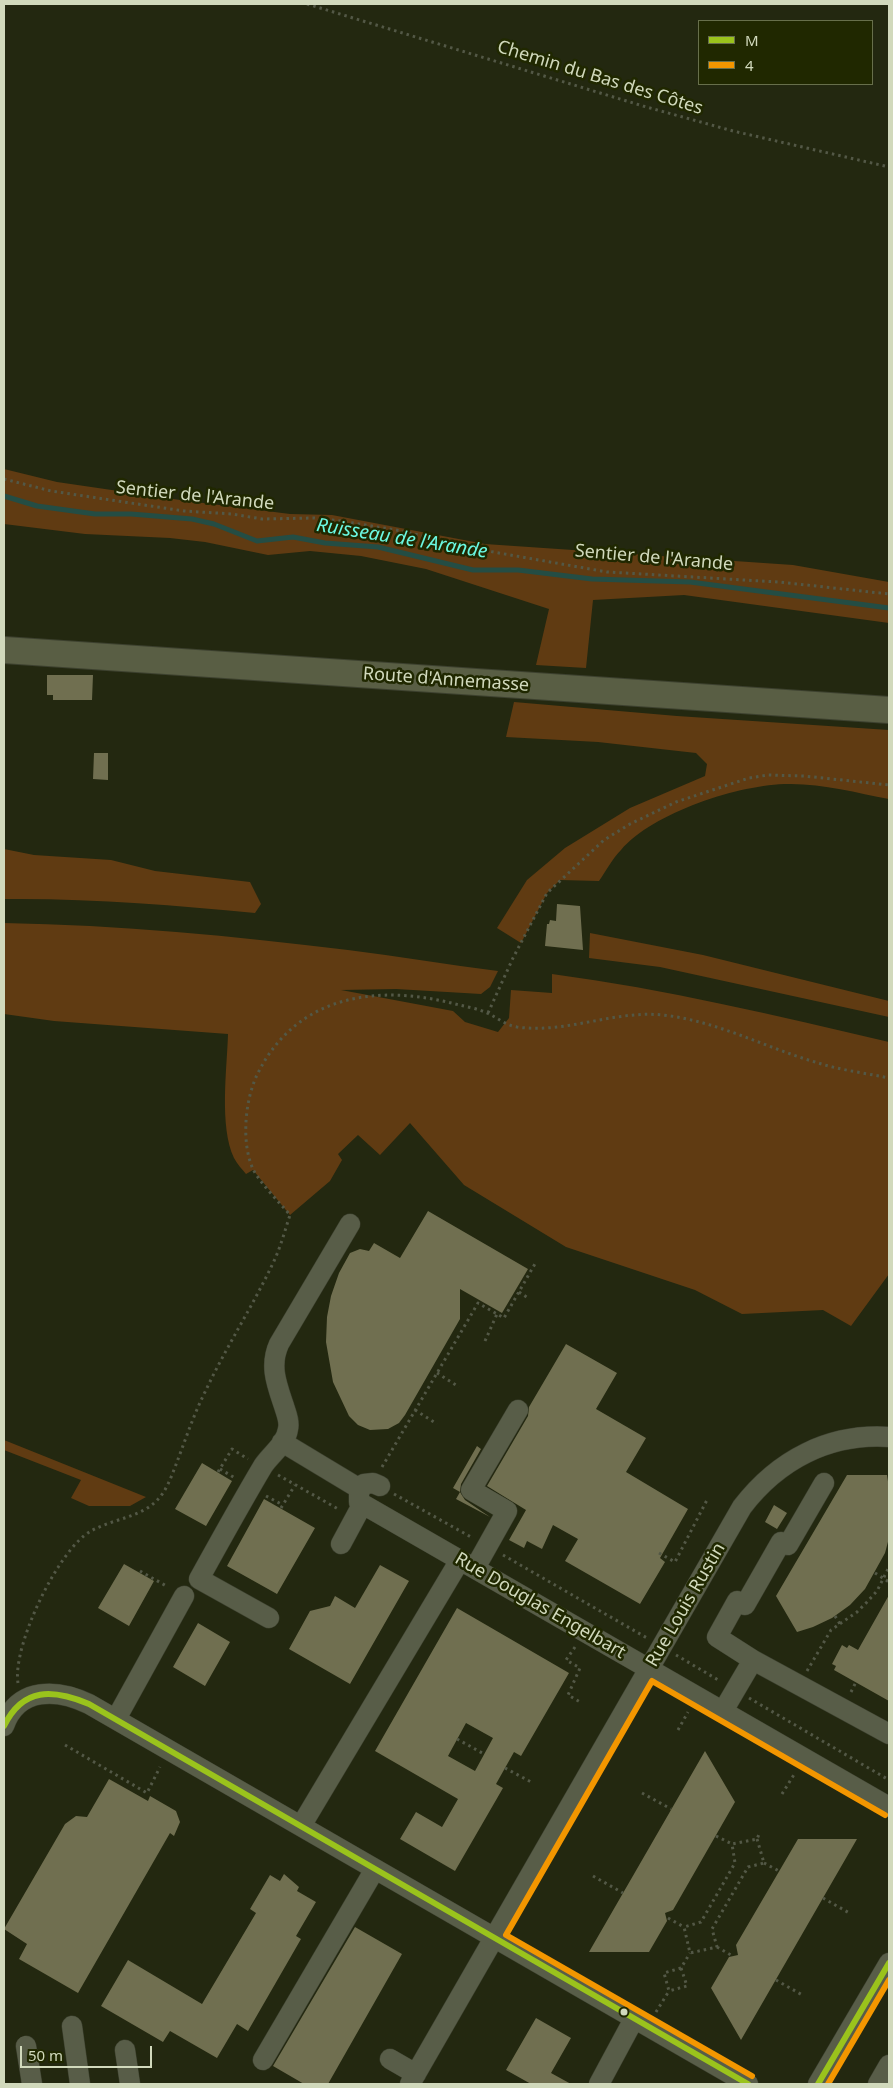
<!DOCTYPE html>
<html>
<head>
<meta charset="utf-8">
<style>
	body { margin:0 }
	#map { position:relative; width:893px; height:2088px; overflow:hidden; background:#232810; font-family:"Noto Sans",sans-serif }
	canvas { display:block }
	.frame { position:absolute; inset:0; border:5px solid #d1d9bc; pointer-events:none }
	.legend { position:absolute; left:698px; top:20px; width:175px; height:65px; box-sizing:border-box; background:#202800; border:1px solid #676f4b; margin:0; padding:6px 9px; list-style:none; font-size:15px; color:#d1d9bc }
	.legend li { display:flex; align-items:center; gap:10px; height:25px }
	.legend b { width:25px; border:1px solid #676f4b }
	.scale { position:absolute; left:20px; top:2046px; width:132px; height:22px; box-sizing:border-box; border:2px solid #d1d9bc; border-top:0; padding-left:6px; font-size:15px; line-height:18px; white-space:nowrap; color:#d1d9bc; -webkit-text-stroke:4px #202800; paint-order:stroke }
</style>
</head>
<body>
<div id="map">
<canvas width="893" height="2088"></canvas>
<div class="frame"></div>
<ul class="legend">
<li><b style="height:6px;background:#9ac31c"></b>M</li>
<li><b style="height:6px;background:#f39600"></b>4</li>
</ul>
<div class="scale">50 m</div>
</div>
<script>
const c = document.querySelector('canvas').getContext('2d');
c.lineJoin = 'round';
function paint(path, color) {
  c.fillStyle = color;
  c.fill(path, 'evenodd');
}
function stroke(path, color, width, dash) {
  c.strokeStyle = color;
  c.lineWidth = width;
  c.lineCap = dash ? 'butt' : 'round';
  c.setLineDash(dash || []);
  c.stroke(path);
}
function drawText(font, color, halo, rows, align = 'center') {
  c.font = font + ' "Noto Sans",sans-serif';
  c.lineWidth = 5;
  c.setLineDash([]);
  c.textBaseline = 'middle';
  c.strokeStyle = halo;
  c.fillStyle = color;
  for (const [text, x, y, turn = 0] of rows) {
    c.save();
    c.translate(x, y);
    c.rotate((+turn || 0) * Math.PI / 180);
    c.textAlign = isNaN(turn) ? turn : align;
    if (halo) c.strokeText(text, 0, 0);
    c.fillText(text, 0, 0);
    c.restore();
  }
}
const green = new Path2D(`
	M4,469L57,482L180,500L290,514L332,515L485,544L793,565L889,582V623L684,595L593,600L586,668L536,665L549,609L426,569L361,556L310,551L268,555L205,542L170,538L85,534L4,524Z
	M514,702L677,716L889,730V799C857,793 824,784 791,784C743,783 653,812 621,850C612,859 606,871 599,881L560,880L547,893L521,943L497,928L527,880L565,848L630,808L705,776L707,764L696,753L598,742L506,737Z
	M4,849L34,855L111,860L155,871L250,882L261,904L255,913C172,905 88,898 4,899Z
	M4,923C119,925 234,936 348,950C398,956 448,965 498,971L490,987L481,994L396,989L341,990L453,1011L465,1022L498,1032L509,1018L511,990L552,993V974C666,989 778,1016 889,1042V1274L851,1326L823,1310L742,1314L695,1290L566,1247L464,1185L410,1123L380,1155L358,1135L338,1154L342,1160L330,1181L290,1215L253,1170L246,1174C242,1169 237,1164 234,1158C219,1126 227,1069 228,1034L54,1021L4,1014Z
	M590,933L703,955L889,1001V1017L660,967L589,958Z
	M4,1440L146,1497L130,1506H89L71,1498L81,1480L4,1450Z`);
const stream = new Path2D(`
	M4,496L37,506L95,514H131L192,519L214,524L257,541L293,537L325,543L378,547L473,570H518L592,579L690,582L889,608`);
const building = new Path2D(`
	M47,675H93L92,700H53V695H47Z
	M94,753H108V780L93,779Z
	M557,904L580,906L583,950L545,946L547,924H549L550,920L556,921Z
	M428,1211L528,1269L502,1313L460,1289V1319L405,1415L399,1423L388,1429L370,1430L358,1425L349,1416L333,1382L326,1342L327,1317L331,1296L339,1273L350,1253L360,1249L369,1251L374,1243L400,1258Z
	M566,1344L617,1373L596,1409L646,1438L626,1472L688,1509L660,1558L665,1562L640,1604L565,1561L578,1539L553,1525L542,1549L527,1541L524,1548L509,1540L526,1510L487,1486L528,1416L529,1407Z
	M477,1446L481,1449L461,1484L460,1492L453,1488Z
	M202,1463L232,1481L206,1526L175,1509Z
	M847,1475H887L889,1488V1538L885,1553L865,1589L850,1605L832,1618L813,1627L797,1632L776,1596Z
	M460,1492L465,1500L490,1517L456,1499Z
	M264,1499L315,1528L277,1594L227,1566Z
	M774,1505L787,1513L777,1529L765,1522Z
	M124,1564L154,1581L129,1626L98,1608Z
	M380,1565L409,1581L350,1684L289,1649L310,1611L330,1606L335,1596L355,1608Z
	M889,1595V1701L834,1670L836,1666L832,1664L842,1645L847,1648L849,1645L858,1650Z
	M457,1608L569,1673L521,1756L514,1752L496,1784L503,1788L455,1871L400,1839L416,1812L442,1827L458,1799L375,1751ZM466,1723L493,1738L475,1771L448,1756Z
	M198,1623L230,1642L205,1686L173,1667Z
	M705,1751L735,1802L673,1910L665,1913L667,1921L649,1952H589Z
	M109,1779L148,1801L150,1796L176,1811L180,1822L174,1836L170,1833L78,1993L19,1959L27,1944L4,1929L65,1824L76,1816L87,1817Z
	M798,1839H857L741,2040L711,1988L729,1957L738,1955L736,1945Z
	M284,1874L299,1887L297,1891L316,1902L296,1936L301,1939L248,2031L237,2024L217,2058L170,2031L163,2042L101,2006L128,1960L202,2004L256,1913L250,1909L270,1875L280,1881Z
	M355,1927L402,1954L328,2084H304L273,2066Z
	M536,2018L571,2038L551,2073L571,2084H531L506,2070Z`);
const path = new Path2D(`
	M307,4L643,106L733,131L889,167
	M4,479L51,491L184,511L232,514L262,519L314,518L341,521L402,531L482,550L607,572L779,582L889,594
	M488,1013L513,958L547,893L604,840L630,824L676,802L749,778L768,775L804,776L889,785
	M519,1292L528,1298
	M485,1341L497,1314
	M437,1373L459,1387
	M415,1410L437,1424
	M382,1467L478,1303L504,1318L536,1262
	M220,1469L235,1478
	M218,1472L232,1449L248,1459
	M278,1475L340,1510
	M394,1494L471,1537
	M266,1496L283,1505
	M281,1508L295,1485
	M659,1553L675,1562L708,1498
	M503,1555L647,1638
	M140,1571L168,1587
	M875,1573L889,1582
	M835,1616L840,1624
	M575,1647L566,1660L580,1668L568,1695L580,1702
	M676,1655L720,1681
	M807,1671L831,1630L857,1612L867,1602L877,1591L889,1567
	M18,1683C12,1646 59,1548 91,1531C116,1517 146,1518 163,1493C169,1484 173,1472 177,1462C186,1438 194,1414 205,1392C226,1347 253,1306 274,1261C281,1246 285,1230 290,1215C280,1203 259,1182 253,1169C241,1143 245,1100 257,1075C296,994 379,983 459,1005C468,1007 479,1009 487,1013C498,1018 505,1025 517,1027C566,1034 614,1010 663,1015C717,1021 764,1047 815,1062C839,1070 865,1073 889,1078
	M851,1692L856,1682
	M749,1698L889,1780
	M678,1730L688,1712
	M457,1739L484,1754
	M65,1745L147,1793L160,1767
	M505,1768L533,1783
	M642,1793L671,1809
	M782,1794L795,1773
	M716,1836L732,1844
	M757,1839L764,1863L748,1867L712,1929L717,1947L690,1953L684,1927L701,1922L735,1863L732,1844L757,1839L760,1832
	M764,1863L779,1871
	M593,1876L623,1893
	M823,1898L851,1914
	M668,1918L684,1927
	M717,1947L731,1955
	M681,1968L664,1973L669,1991L687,1986L681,1968L690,1953
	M776,1980L804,1996
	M656,2012L669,1991`);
const minor = new Path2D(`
	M282,1442L360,1489
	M380,1486L373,1483L364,1484L359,1492V1502L889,1807
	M341,1544L362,1505
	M475,1568L507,1511L471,1490L518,1410
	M269,1618L199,1579C220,1541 241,1503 263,1466C271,1454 286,1444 288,1429C290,1421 286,1413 284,1406C277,1385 269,1366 279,1344L350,1224
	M753,1660L717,1637L737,1601L745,1605L781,1542L788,1545L824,1483
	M723,1711L753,1660L889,1734
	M116,1719L184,1596
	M4,1726C18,1686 58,1689 89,1704L748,2084
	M301,1826L460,1560
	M72,2026L80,2084
	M26,2046L32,2084
	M125,2050L130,2084
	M390,2059L416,2074
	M263,2060L375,1869
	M410,2084L742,1507C778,1460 829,1433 889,1437
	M599,2084L634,2019
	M818,2084L889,1963
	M878,2084L889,2065`);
const major = new Path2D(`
	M4,650L889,710`);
const bus1 = new Path2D(`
	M4,1726C23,1687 53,1689 89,1704L748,2084
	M818,2084L889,1963`);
const bus2 = new Path2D(`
	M752,2076L506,1935L652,1681L885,1815
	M828,2084L889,1980`);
const markers = [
	[624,2012,4.5,"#d1d9bc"]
];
const streetNames = [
	["Chemin du Bas des Côtes",600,78,17],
	["Sentier de l'Arande",195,496,6],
	["Sentier de l'Arande",654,558,5],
	["Route d'Annemasse",446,680,4],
	["Rue Louis Rustin",686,1605,-60],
	["Rue Douglas Engelbart",540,1606,30]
];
const waterNames = [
	["Ruisseau de l'Arande",402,539,9]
];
paint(green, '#603b12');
stroke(stream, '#244d44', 5);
paint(building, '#706f50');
stroke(minor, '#3d412f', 21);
stroke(major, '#3d412f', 28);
stroke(path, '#535846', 3, [2.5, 4]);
stroke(minor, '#585d48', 20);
stroke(major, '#595e44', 26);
stroke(bus1, '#9ac31c', 6);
stroke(bus2, '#f39600', 6);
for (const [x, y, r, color] of markers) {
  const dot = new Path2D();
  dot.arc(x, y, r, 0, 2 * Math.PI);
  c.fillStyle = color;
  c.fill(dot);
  stroke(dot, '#202800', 2);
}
drawText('18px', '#d1d9bc', '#202800', streetNames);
drawText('italic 19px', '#6bf9e2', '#202800', waterNames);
</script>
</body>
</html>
